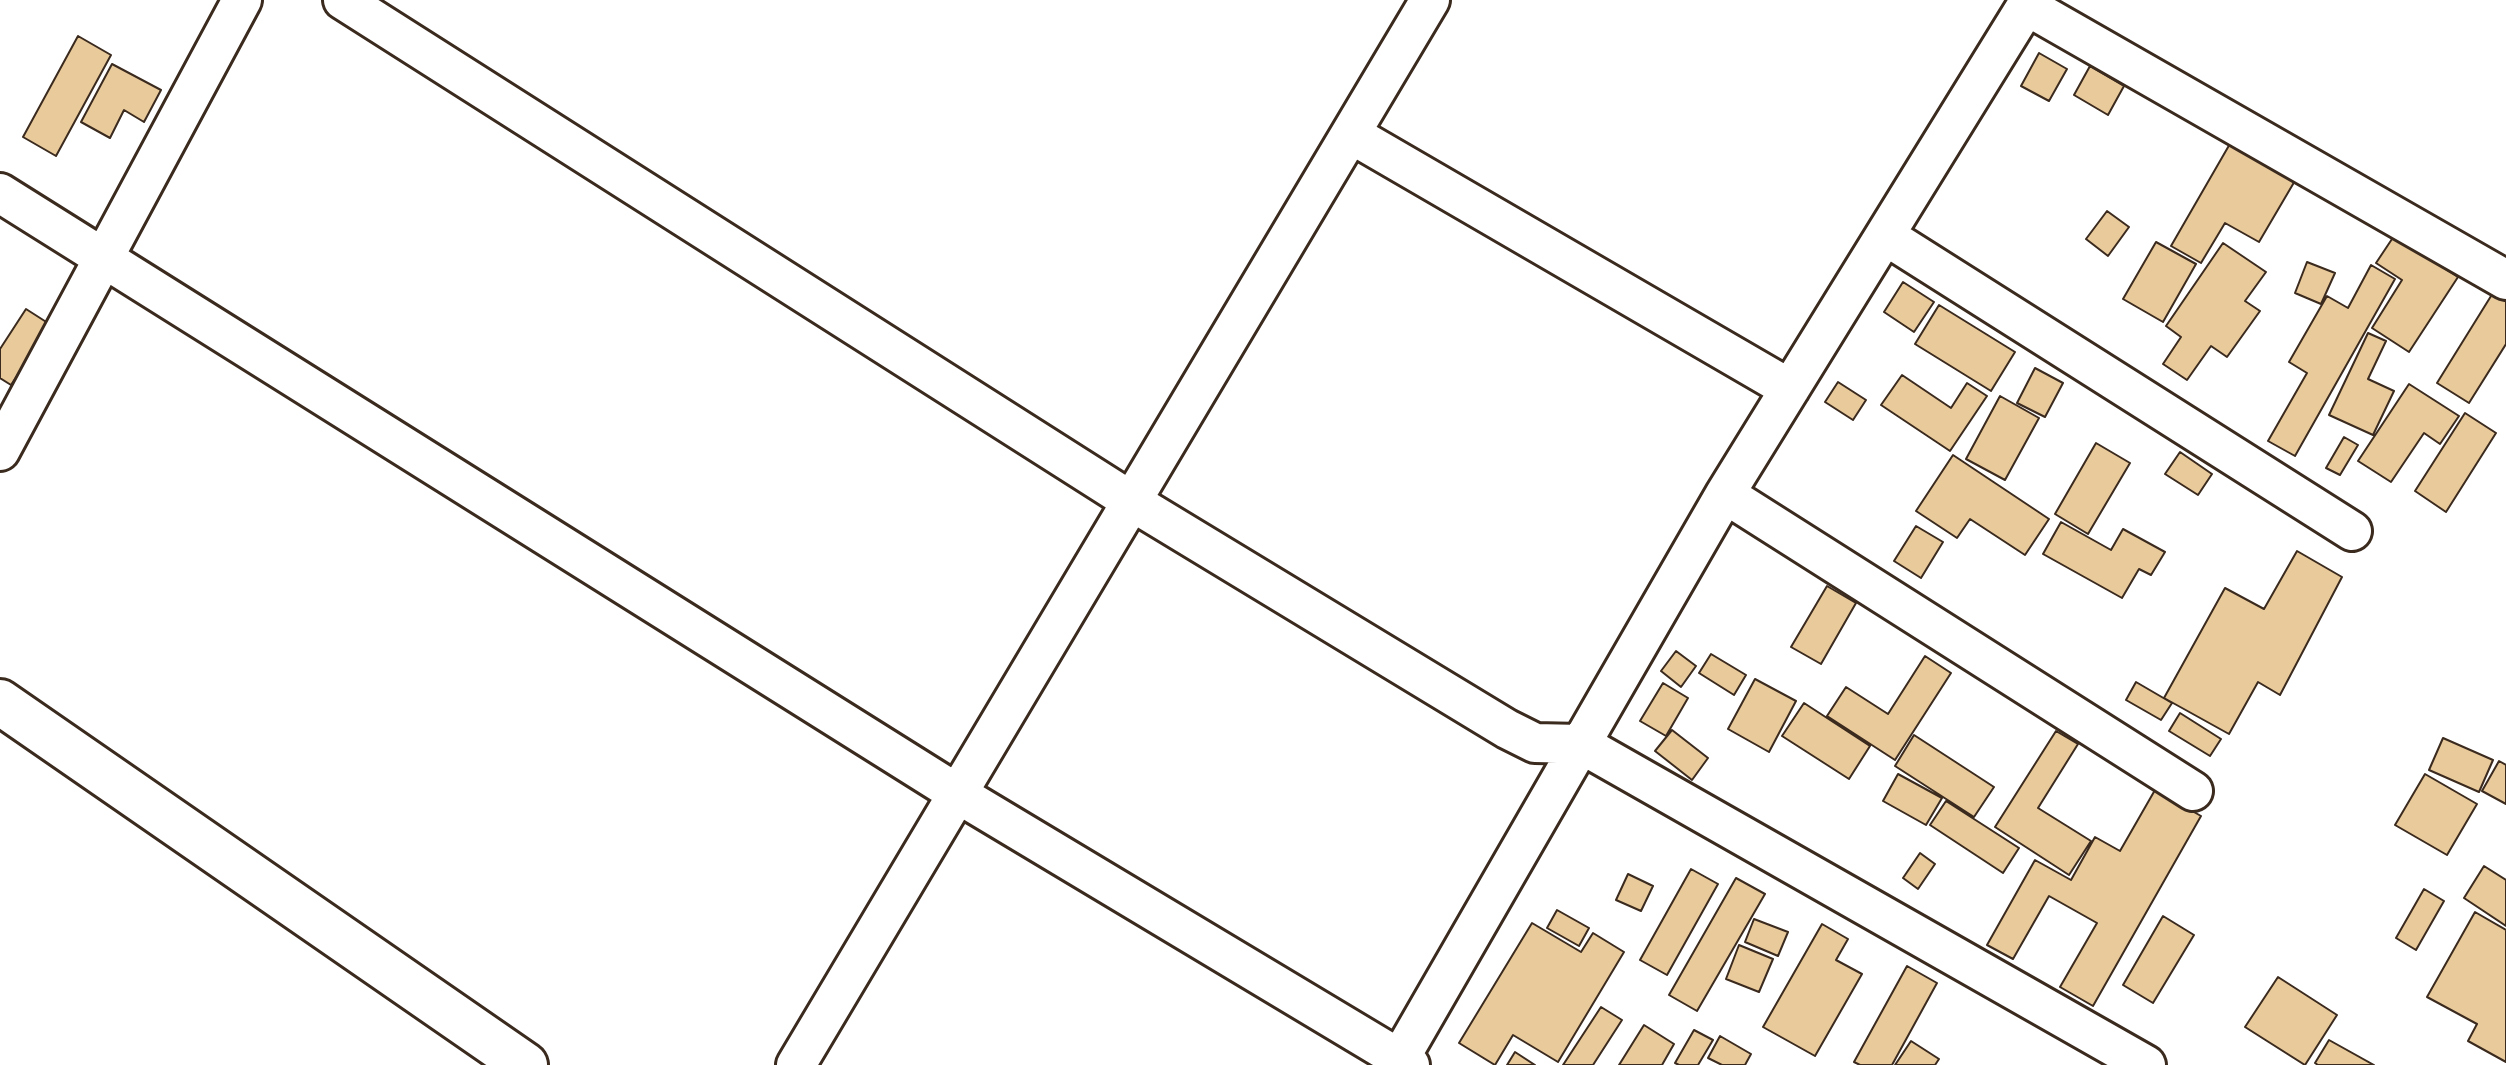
<!DOCTYPE html>
<html>
<head>
<meta charset="utf-8">
<style>
	body { margin:0 }
	canvas { display:block; background:#fff }
</style>
</head>
<body>
<canvas width="2506" height="1065"></canvas>
<script>
const c = document.querySelector('canvas').getContext('2d');
c.lineJoin = 'round';
function paint(path, color) {
  c.fillStyle = color;
  c.fill(path, 'evenodd');
}
function stroke(path, color, width, dash) {
  c.strokeStyle = color;
  c.lineWidth = width;
  c.lineCap = dash ? 'butt' : 'round';
  c.setLineDash(dash || []);
  c.stroke(path);
}
const building = new Path2D(`
	M78,36L111,55L56,156L23,137Z
	M2039,53L2067,69L2049,101L2021,86Z
	M112,64L161,90L144,122L124,110L110,138L81,122Z
	M2090,66L2124,86L2108,115L2074,95Z
	M2231,142L2296,179L2259,242L2225,223L2201,263L2171,246Z
	M2107,211L2129,227L2108,256L2086,239Z
	M2394,236L2458,277L2409,352L2372,328L2402,280L2376,263Z
	M2156,242L2196,264L2163,322L2123,299Z
	M2223,243L2266,272L2245,301L2260,311L2227,357L2211,346L2187,380L2163,364L2181,337L2166,326Z
	M2307,262L2335,273L2321,304L2295,293Z
	M2371,265L2395,279L2295,456L2268,441L2307,373L2289,362L2327,296L2348,308Z
	M1903,282L1934,302L1914,332L1884,312Z
	M2496,288L2506,295V344L2469,403L2437,383Z
	M1939,305L2015,352L1991,391L1915,344Z
	M26,309L51,325L11,385L0,378V349Z
	M2368,333L2386,341L2368,379L2394,391L2373,435L2329,415Z
	M2035,368L2063,383L2045,417L2017,403Z
	M1902,375L1951,408L1967,383L1987,396L1950,451L1881,405Z
	M1838,382L1866,400L1853,420L1825,402Z
	M2409,384L2459,416L2440,444L2424,433L2391,482L2358,461Z
	M2000,396L2039,418L2005,480L1966,459Z
	M2465,413L2496,433L2446,512L2415,491Z
	M2344,437L2358,445L2340,475L2326,468Z
	M2096,443L2130,463L2088,534L2055,514Z
	M2180,452L2212,474L2198,495L2165,474Z
	M1953,455L2049,519L2025,555L1970,519L1957,538L1916,511Z
	M2061,522L2111,550L2123,529L2165,552L2151,575L2139,569L2122,598L2043,554Z
	M1916,526L1943,542L1921,578L1894,561Z
	M2297,551L2342,577L2280,695L2258,682L2229,734L2164,698L2225,588L2264,609Z
	M1827,586L1856,603L1821,664L1791,647Z
	M1676,651L1696,666L1681,687L1661,671Z
	M1711,654L1746,675L1734,695L1699,673Z
	M1925,656L1951,673L1895,760L1827,716L1846,687L1888,714Z
	M1755,679L1796,701L1769,752L1728,729Z
	M2136,682L2172,703L2161,720L2126,700Z
	M1663,683L1688,698L1666,736L1640,721Z
	M1804,703L1870,746L1849,779L1782,736Z
	M2180,713L2221,739L2210,756L2169,731Z
	M1672,730L1708,758L1692,780L1655,751Z
	M2056,731L2078,744L2038,808L2091,841L2069,875L1995,827Z
	M1914,735L1994,787L1974,817L1895,766Z
	M2443,738L2493,760L2479,792L2429,770Z
	M2499,761L2506,765V804L2482,791Z
	M1898,774L1942,798L1926,825L1883,801Z
	M2425,774L2477,804L2447,855L2395,825Z
	M2155,790L2201,816L2093,1006L2060,987L2097,923L2049,896L2013,959L1987,945L2035,860L2071,880L2095,837L2120,851Z
	M1946,801L2019,848L2003,873L1930,825Z
	M1920,853L1935,864L1918,889L1903,878Z
	M2484,866L2506,880V926L2464,898Z
	M1691,869L1718,884L1667,975L1640,960Z
	M1628,874L1653,886L1641,911L1616,900Z
	M1736,878L1765,894L1697,1011L1669,995Z
	M2424,889L2444,901L2416,950L2396,938Z
	M1557,910L1589,928L1579,946L1547,928Z
	M2475,912L2506,930V1062L2468,1041L2477,1024L2427,997Z
	M2163,916L2194,935L2153,1003L2123,985Z
	M1754,919L1788,932L1778,956L1745,942Z
	M1532,923L1581,952L1593,933L1624,952L1558,1062L1513,1035L1495,1065L1459,1043Z
	M1822,924L1848,939L1836,960L1862,974L1815,1056L1763,1027Z
	M1739,945L1773,959L1759,992L1726,979Z
	M1907,966L1937,983L1892,1065H1860L1854,1062Z
	M2278,977L2337,1015L2305,1065L2245,1027Z
	M1601,1007L1622,1020L1593,1065H1563Z
	M1644,1025L1674,1044L1662,1065H1619Z
	M1694,1030L1713,1040L1698,1065H1679L1675,1063Z
	M1720,1036L1751,1054L1745,1065H1722L1708,1058Z
	M2329,1040L2374,1065H2318L2315,1063Z
	M1911,1041L1939,1059L1935,1065H1895Z
	M1515,1052L1535,1065H1507Z`);
const street = new Path2D(`
	M343,0L1131,501L1507,729L1535,743L1581,744L2146,1065
	M2027,6L2506,280
	M1351,134L1790,389
	M0,193L958,794L1410,1065
	M1886,236L2352,531
	M0,451L242,0
	M1725,494L2193,791
	M796,1065L1430,0
	M1396,1065L1725,494L2030,0`);
const secondary = new Path2D(`
	M0,702L525,1065`);
paint(building, '#e9ca9b');
stroke(building, '#3b2a1e', 2);
stroke(street, '#3b2a1e', 44);
stroke(secondary, '#3b2a1e', 50);
stroke(street, '#fff', 38);
stroke(secondary, '#fff', 44);
</script>
</body>
</html>
